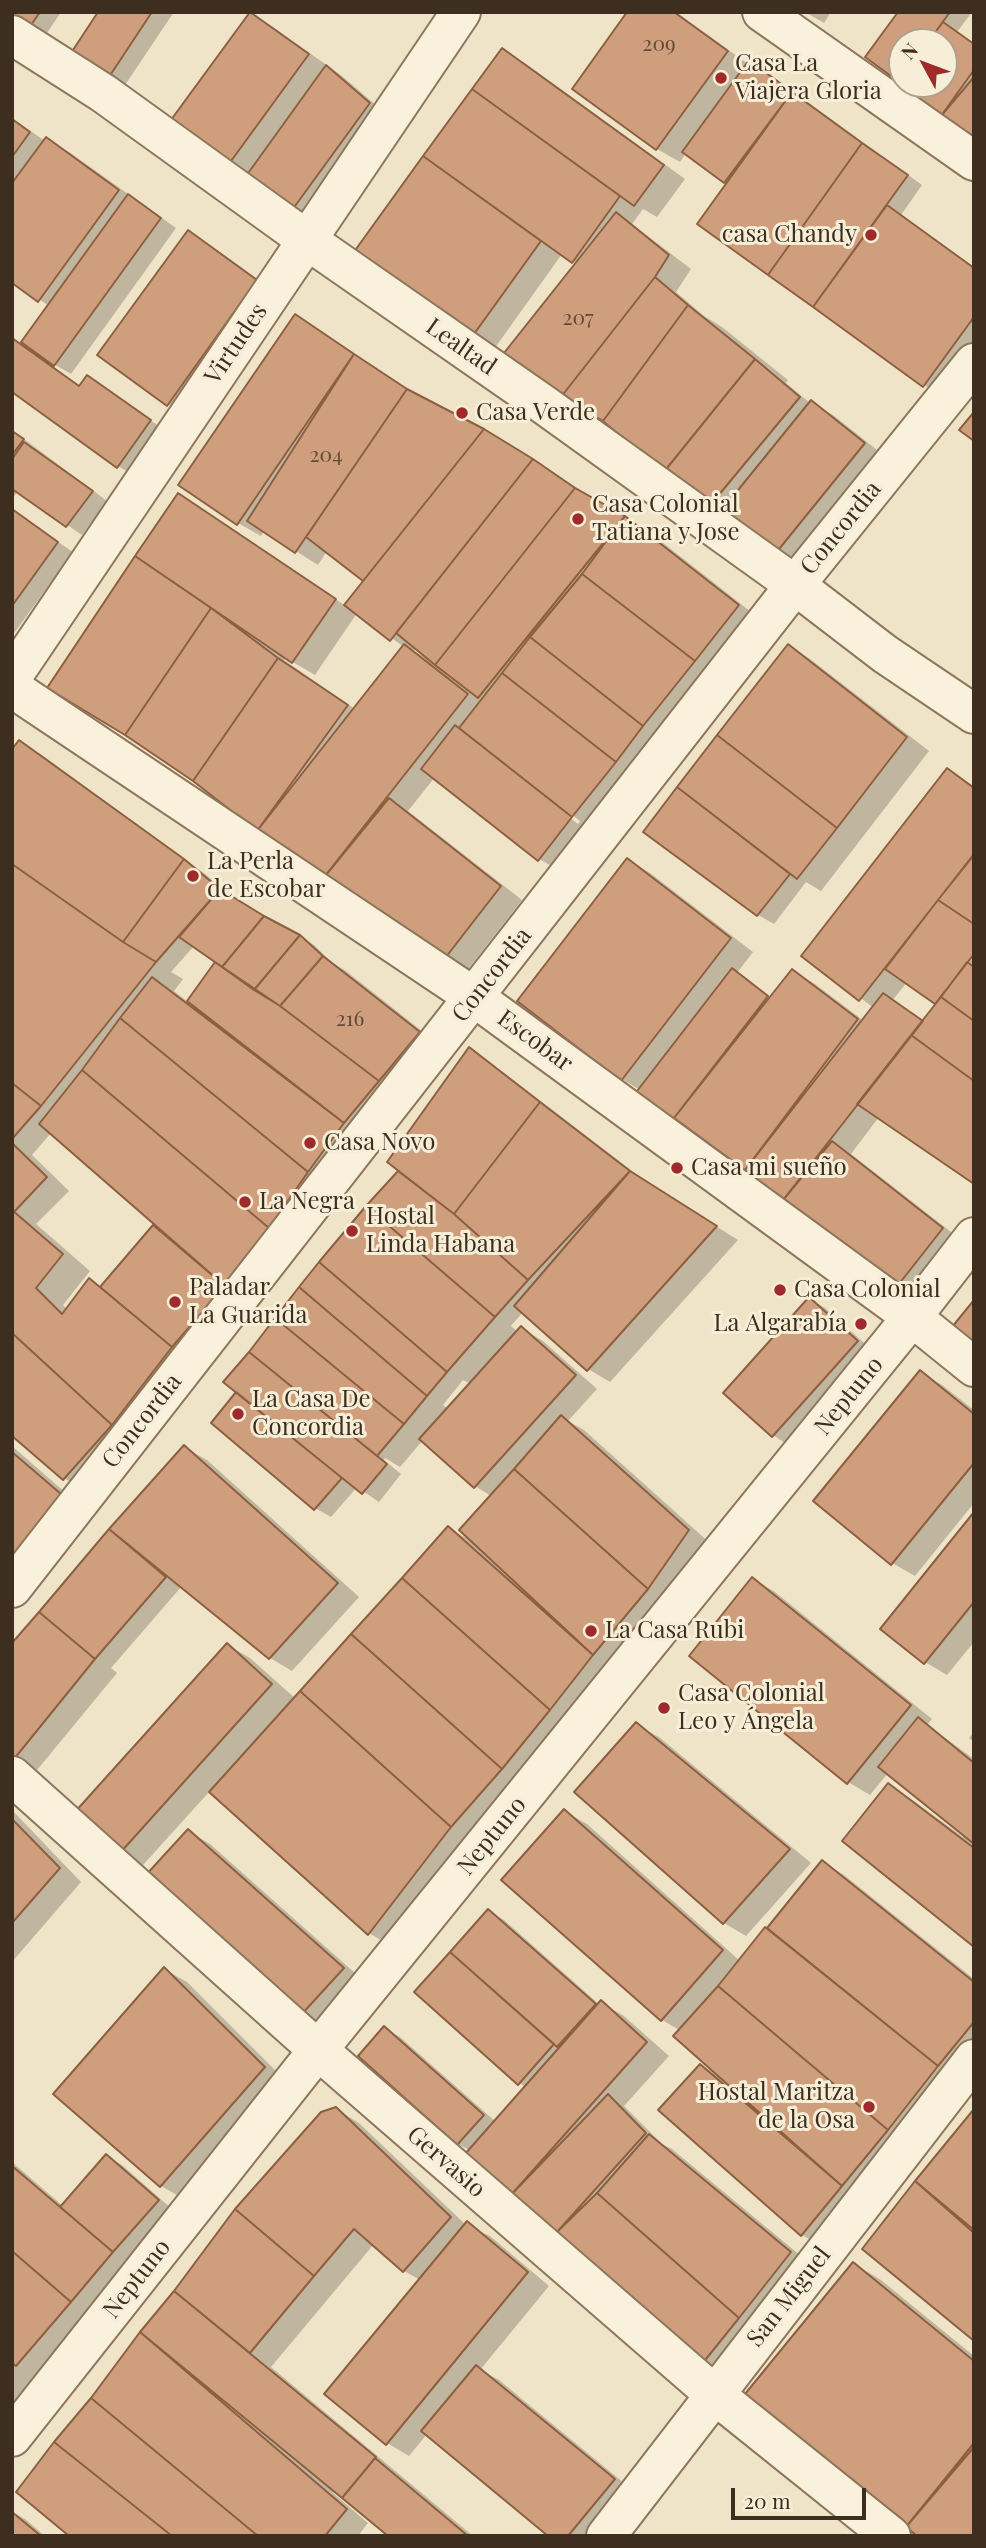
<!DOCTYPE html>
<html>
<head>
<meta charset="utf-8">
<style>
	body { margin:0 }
	#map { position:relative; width:986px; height:2548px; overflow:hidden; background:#f0e4c8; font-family:"Playfair Display",serif }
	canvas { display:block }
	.frame { position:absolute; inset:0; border:14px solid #3d2e20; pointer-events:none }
	.north { position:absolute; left:888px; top:28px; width:70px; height:70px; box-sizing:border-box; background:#f7eed8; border:2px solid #ada18e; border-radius:50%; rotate:311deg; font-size:19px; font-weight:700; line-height:28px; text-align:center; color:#3d2e20 }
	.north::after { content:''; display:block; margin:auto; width:24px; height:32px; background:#9e2a2b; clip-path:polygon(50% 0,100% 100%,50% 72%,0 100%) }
	.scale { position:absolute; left:731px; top:2488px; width:135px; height:32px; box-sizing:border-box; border:4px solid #3d2e20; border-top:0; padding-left:9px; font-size:21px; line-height:24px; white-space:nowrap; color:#3d2e20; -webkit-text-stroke:5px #f7eed8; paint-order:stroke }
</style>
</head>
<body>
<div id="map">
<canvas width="986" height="2548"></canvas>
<div class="frame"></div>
<div class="north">N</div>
<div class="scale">20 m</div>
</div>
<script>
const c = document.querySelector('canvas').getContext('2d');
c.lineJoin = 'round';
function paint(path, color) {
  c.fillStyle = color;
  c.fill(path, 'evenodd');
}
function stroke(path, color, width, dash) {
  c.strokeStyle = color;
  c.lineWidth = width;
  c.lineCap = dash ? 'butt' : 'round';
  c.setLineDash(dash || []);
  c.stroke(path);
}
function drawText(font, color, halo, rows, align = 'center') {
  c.font = font + ' "Playfair Display",serif';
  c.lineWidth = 6;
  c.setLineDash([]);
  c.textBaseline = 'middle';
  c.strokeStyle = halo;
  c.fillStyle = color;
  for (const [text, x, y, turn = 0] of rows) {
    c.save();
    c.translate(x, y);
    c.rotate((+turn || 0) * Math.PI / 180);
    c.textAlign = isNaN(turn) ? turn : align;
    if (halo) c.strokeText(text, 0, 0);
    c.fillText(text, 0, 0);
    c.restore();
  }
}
const shadow = new Path2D(`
	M12,12H61L45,36Z
	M100,12H174L123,88L108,79Z
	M629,12H676L748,64L749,62L765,71L922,185L901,215L974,267V361L947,398L924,385L699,223L728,183L686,153L680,162L657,149L574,88Z
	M805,12H831L824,23Z
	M900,12H972L957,32L974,44V140L903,84H944V42H902V83Z
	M251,14L273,27L342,76L385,113L303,224L227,166Z
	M502,50L525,63L685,179L657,217L643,209L632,224L691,269L676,292L704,316L722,327L788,380L786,383L810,403L833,415L886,457L794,571L709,506L577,264L562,254L492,352L354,256Z
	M12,118L45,141L46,139L69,152L176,228L71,374L50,362L49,364L81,387L88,377L166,431L133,475L118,466L12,339L22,345L49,306L12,281Z
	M188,232L210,245L278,294L190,417L168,404Z
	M295,316L422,399L507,445L648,531L760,619L555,868L539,859L435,777L408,811L522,900L462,977L322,879L193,779L50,688L179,495L346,606L366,581L327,551L318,565L264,531L261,536L238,523ZM357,613L404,647L355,709L284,660L286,658L315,675ZM417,647L431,661L414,651ZM469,734L580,821L578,824L469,738Z
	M12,430L107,501L82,535L18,491L12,499Z
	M12,511L73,552L12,636Z
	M788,646L810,659L929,751L821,891L806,882L774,924L758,915L646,831Z
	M20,743L42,755L205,874L236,900L314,945L331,962L346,971L441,1046L86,1491L64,1478L12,1433V752ZM194,946L217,962L188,1002L174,991L183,979L171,972ZM51,1133L155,1225L102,1288L90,1280L67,1310L63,1305L90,1271L36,1224L69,1191L32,1155Z
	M948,770L974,786V1182L879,1117L851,1154L964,1242L922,1295L900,1282L678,1118L636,1095L640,1090L622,1079L520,1000L628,860L650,873L753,952L737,973L772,998L793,971L815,984L864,1021L874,1008L804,956ZM907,982L938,1004L924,1021L892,1001Z
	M469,1050L491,1063L652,1186L738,1240L610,1382L588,1369L523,1312L511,1326L518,1332L521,1328L543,1341L597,1389L568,1421L584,1430L711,1544L396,1949L369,1933L210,1791L143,1865L121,1852L228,1645L250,1658L296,1699L448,1528L472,1541L491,1496L475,1486L423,1440L400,1467L385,1458L384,1460L401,1474L379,1502L357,1487L331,1517L315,1508L214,1423L408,1179ZM463,1380L471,1384L448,1409L443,1405Z
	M809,1299L825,1308L872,1350L788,1445L773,1435Z
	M920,1372L942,1385L974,1410V1503L915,1576L892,1563Z
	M12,1446L83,1508L12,1585Z
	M185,1448L207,1460L359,1597L292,1671L270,1658L182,1586L111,1668L117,1673L37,1770L15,1757L39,1614Z
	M974,1515V1642L947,1675L925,1662Z
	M753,1579L775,1592L932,1719L927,1725L974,1759V1944L888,1786L911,1799L963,1837L965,1835L888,1773L870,1795L848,1782Z
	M636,1725L659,1737L811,1863L746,1936L724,1923Z
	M974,1732V1742L969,1738Z
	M12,1810L81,1882L12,1962Z
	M564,1811L587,1824L740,1961L822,1862L844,1875L974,1979V2063L825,2248L802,2235L661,2110L700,2066L718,2074L681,2031L662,2020Z
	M188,1831L210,1844L365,1982L324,2027L302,2014Z
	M488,1911L504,1920L600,2005L601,2003L624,2016L669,2056L624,2106L662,2144L672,2149L813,2266L725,2376L703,2363L558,2230L468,2154L471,2151L458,2144L360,2056L384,2028L400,2037L496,2122L526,2087L519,2083Z
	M164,1969L187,1982L286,2081L184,2199L161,2186L56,2094Z
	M336,2109L359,2123L466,2225L490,2236L549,2286L480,2370L499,2380L636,2493L601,2536H551L427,2434L409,2456L387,2443L420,2280L404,2271L374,2244L271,2367L473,2536H390L335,2490L332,2492L368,2523L358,2536H72L93,2399L237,2211Z
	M974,2113V2339L864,2249Z
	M106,2156L122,2165L173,2210L12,2411V2162L63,2206Z
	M854,2264L881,2280L974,2356V2536H919L748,2394Z
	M12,2512L25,2519L45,2536H12Z`);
const building = new Path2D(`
	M12,12H40L29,28L12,17Z
	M98,12H152L107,80L69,56Z
	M250,12L309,54L226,168L168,124Z
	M627,12H674L728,51L656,150L572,89Z
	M898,12H950L928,42H902V78L899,82L865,57Z
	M943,22L974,44V70L941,116L899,82L902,78V84H944V42H928Z
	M502,48L664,165L634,206L472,89Z
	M749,60L792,92L724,183L682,152Z
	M326,65L370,103L287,217L241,183Z
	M974,77V143L941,116Z
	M472,89L620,196L572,263L423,156Z
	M792,92L862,143L768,275L697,224Z
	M12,119L30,132L12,157Z
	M46,137L119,190L38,302L12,283V183Z
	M862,143L908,175L813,307L768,275Z
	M423,156L541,241L469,341L351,256Z
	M128,194L161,218L54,366L21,342Z
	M887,205L974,268V317L923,387L813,307Z
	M616,212L669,255L655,277L561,397L500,358Z
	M188,230L257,280L167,406L97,355Z
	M655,277L688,305L603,421L561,397Z
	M688,305L755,359L663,473L603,421Z
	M295,314L354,354L237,525L178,485Z
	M12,338L79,386L87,375L151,420L117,468L12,392Z
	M354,354L407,389L295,553L247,521Z
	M755,359L800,397L708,508L663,473Z
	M407,389L484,429L363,581L306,537Z
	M811,400L865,443L771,559L717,516Z
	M974,412V441L959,430Z
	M484,429L533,459L390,641L344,605Z
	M12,431L24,439L12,455Z
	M24,442L93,491L66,527L12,489V459Z
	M533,459L575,488L435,665L396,633Z
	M575,488L625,516L478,698L435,665Z
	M178,493L336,599L292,663L135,556Z
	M12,509L58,542L12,606Z
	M625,516L739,605L695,661L582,574Z
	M135,556L211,608L125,735L47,688Z
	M582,574L695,661L643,726L530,637Z
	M211,608L278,658L193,781L125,735Z
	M530,637L643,726L616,762L502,673Z
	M404,644L468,694L321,881L257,831Z
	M788,644L907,737L837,828L717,735Z
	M278,658L348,705L257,831L193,781Z
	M502,673L616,762L572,817L459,728Z
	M455,725L572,817L538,861L421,769Z
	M717,735L837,828L797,879L677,787Z
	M19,740L184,859L123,942L12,864V749Z
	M947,768L974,788V854L859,1001L801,956Z
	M677,787L790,874L757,916L643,832Z
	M389,798L501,886L439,966L321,881Z
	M974,855V924L938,900Z
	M627,858L731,938L621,1081L517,1001Z
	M184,859L220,889L156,962L123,942Z
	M12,864L123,942L156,962L41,1106L12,1083Z
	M220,889L264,916L222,967L179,937Z
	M938,900L974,924V954L935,1004L885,969Z
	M264,916L300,935L254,990L222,967Z
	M300,935L323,956L280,1006L254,990Z
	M323,956L420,1032L379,1081L280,1006Z
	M215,962L280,1006L379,1081L344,1123L187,1001Z
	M967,962L974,967V1021L941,997Z
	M732,968L768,996L674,1118L634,1095Z
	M792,969L858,1019L745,1170L674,1118Z
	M152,977L344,1123L308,1172L120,1018Z
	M883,993L923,1021L783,1200L745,1170Z
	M941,997L974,1021V1081L911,1035Z
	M120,1018L308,1172L269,1228L82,1070Z
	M911,1035L974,1081V1184L857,1104Z
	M469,1047L540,1102L454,1214L387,1162Z
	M82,1070L269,1228L225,1286L39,1124Z
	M12,1083L41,1106L12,1139Z
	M540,1102L630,1171L528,1280L454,1214Z
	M832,1141L943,1228L899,1284L783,1200Z
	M12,1143L47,1177L14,1212L12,1210Z
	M398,1171L454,1214L528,1280L495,1317L366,1206Z
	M630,1171L717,1226L587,1371L514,1306Z
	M366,1206L495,1317L447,1372L319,1262Z
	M12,1210L63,1254L36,1288L62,1314L89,1278L172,1347L112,1425L12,1333Z
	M153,1225L225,1286L172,1347L100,1287Z
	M319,1262L447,1372L427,1396L299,1287Z
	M299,1287L427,1396L404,1424L275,1318Z
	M809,1297L858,1341L772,1437L723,1393Z
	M974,1300V1352L948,1332Z
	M275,1318L404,1424L377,1456L249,1352Z
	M521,1326L576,1375L474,1488L419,1439Z
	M12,1333L112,1425L63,1480L12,1436Z
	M249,1352L387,1464L362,1494L223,1382Z
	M920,1370L974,1414V1463L891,1565L813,1501Z
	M236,1392L342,1478L314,1510L211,1423Z
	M561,1415L689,1530L648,1589L514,1469Z
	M184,1445L338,1583L269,1659L109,1529Z
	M12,1452L61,1494L12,1557Z
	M514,1469L648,1589L593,1655L459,1530Z
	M974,1512V1602L924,1664L880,1629Z
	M448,1526L593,1655L550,1710L402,1578Z
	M109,1529L166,1577L95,1659L39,1612Z
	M752,1577L911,1705L847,1784L689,1656Z
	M402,1578L550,1710L502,1769L351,1634Z
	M39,1612L95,1659L14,1759L12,1757V1643Z
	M351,1634L502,1769L451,1827L300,1691Z
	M227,1643L272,1684L120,1853L74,1813Z
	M300,1691L451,1827L368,1935L209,1792Z
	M918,1717L974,1763V1844L878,1767Z
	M636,1722L790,1849L723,1924L574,1792Z
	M888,1783L974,1848V1947L842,1841Z
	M564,1809L723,1950L661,2021L501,1880Z
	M12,1819L60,1868L12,1923Z
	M188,1829L344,1968L301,2015L145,1876Z
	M822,1860L974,1982V2022L938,2066L767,1928Z
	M488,1909L596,2004L557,2047L450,1952Z
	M765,1927L938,2066L888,2130L718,1986Z
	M450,1952L554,2044L518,2085L414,1992Z
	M164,1967L265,2067L160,2187L53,2094Z
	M718,1986L888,2130L842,2186L673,2036Z
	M601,2000L647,2042L511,2195L465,2154Z
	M384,2026L484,2115L457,2145L358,2056Z
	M700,2064L842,2186L801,2236L658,2110Z
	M608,2094L646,2133L557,2232L511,2195Z
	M336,2107L451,2217L403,2272L354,2229L314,2276L235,2209L321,2112Z
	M974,2109V2230L915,2181Z
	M649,2134L791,2252L739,2318L597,2193Z
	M106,2154L159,2200L113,2252L60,2207Z
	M12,2166L113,2252L71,2302L12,2251Z
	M915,2181L974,2233V2341L862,2249Z
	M597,2193L739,2318L702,2364L557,2232Z
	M235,2209L314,2276L250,2353L174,2291Z
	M467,2221L528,2272L386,2445L324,2394Z
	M12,2251L71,2302L16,2366L12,2363Z
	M853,2262L974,2361V2443L906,2527L745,2394Z
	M174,2291L376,2457L342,2498L140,2332Z
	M140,2332L347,2509L325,2536H258L91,2398Z
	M476,2365L615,2479L568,2536H548L421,2431Z
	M91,2398L258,2536H172L54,2442Z
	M54,2442L172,2536H69L16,2492Z
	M974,2447V2533L972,2536H917L906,2527Z
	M375,2458L468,2536H388L342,2498Z
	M12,2512L41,2536H12Z`);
const minor = new Path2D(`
	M762,12L974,161
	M12,35L103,93L307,240L543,404L795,585L885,654L974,714
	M12,677L461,12
	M12,688L474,997L912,1317L974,1367
	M12,1588L795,585L974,363
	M12,1776L318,2050L714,2394L891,2536
	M606,2536L974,2059`);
const tertiary = new Path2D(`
	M12,2437L318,2050L912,1317L974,1237`);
const markers = [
	[721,78,7,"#9e2a2b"],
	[871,235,7,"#9e2a2b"],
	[462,413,7,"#9e2a2b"],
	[578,519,7,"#9e2a2b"],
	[193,876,7,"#9e2a2b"],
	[310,1143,7,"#9e2a2b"],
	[677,1168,7,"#9e2a2b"],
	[245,1202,7,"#9e2a2b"],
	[352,1231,7,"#9e2a2b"],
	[780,1290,7,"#9e2a2b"],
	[175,1302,7,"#9e2a2b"],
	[861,1324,7,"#9e2a2b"],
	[238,1414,7,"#9e2a2b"],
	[591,1631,7,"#9e2a2b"],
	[664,1708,7,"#9e2a2b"],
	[869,2107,7,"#9e2a2b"]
];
const numberNames = [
	["209",659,44],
	["207",578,318],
	["204",326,455],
	["216",350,1019]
];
const poiNames = [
	["Casa La",735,64],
	["Viajera Gloria",735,92],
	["casa Chandy",857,235,"right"],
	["Casa Verde",476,413],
	["Casa Colonial",592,505],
	["Tatiana y Jose",592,533],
	["La Perla",207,862],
	["de Escobar",207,890],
	["Casa Novo",324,1143],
	["Casa mi sueño",691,1168],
	["La Negra",259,1202],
	["Hostal",366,1217],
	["Linda Habana",366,1245],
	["Paladar",189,1288],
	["La Guarida",189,1316],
	["Casa Colonial",794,1290],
	["La Algarabía",847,1324,"right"],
	["La Casa De",252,1400],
	["Concordia",252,1428],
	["La Casa Rubi",605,1631],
	["Casa Colonial",678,1694],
	["Leo y Ángela",678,1722],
	["Hostal Maritza",855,2093,"right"],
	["de la Osa",855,2121,"right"]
];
const streetNames = [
	["Virtudes",236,344,-56],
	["Lealtad",461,347,35],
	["Concordia",841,528,-51],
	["Concordia",492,975,-52],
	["Escobar",535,1041,36],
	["Neptuno",849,1396,-51],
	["Concordia",142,1421,-52],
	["Neptuno",492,1836,-51],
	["Gervasio",446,2162,41],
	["Neptuno",137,2279,-52],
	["San Miguel",789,2297,-52]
];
paint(shadow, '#0003');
paint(building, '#cf9f7d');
stroke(building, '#8d5f41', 2);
stroke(minor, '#8d765c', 42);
stroke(tertiary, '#8d765c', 42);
stroke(minor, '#faf1dc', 38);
stroke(tertiary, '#faf1dc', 38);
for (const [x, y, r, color] of markers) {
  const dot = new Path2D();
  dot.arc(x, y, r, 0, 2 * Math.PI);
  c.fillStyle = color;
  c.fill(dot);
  stroke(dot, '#f7eed8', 2.5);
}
drawText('21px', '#624a37', null, numberNames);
drawText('24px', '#3d2e20', '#f7eed8', poiNames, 'left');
drawText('24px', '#3d2e20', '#f7eed8', streetNames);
</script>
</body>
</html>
